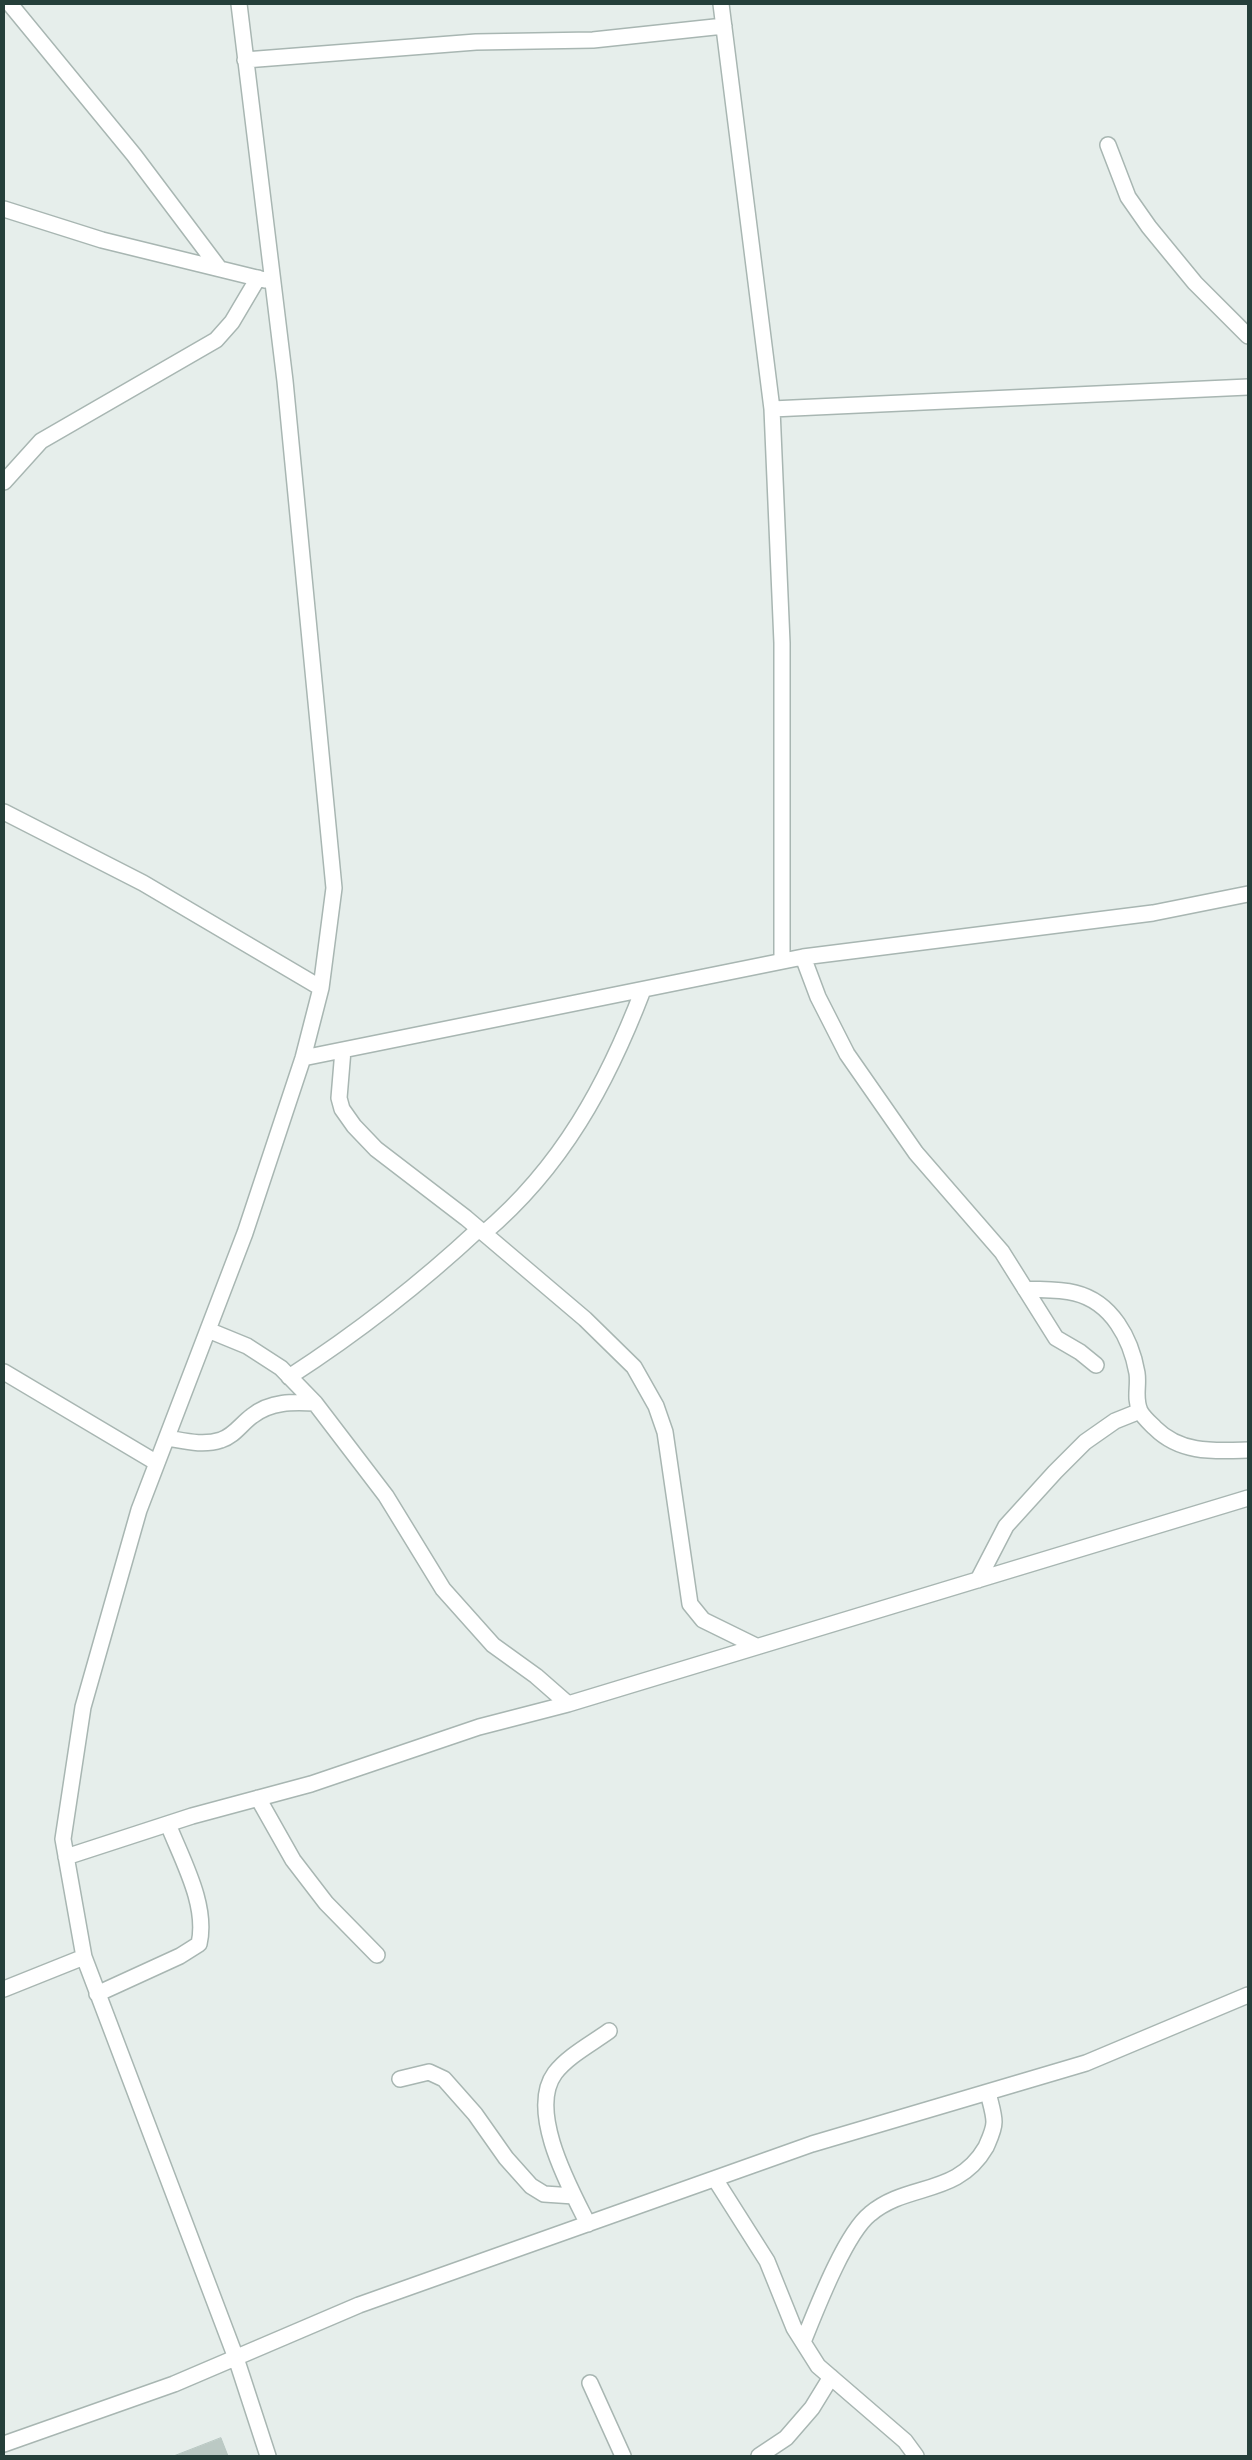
<!DOCTYPE html>
<html>
<head>
<meta charset="utf-8">
<style>
	body { margin:0 }
	#map { position:relative; width:1252px; height:2460px; overflow:hidden; background:#e6eeeb; font-family:"PT Sans Narrow",sans-serif }
	canvas { display:block }
	.frame { position:absolute; inset:0; border:5px solid #253f3a; pointer-events:none }
</style>
</head>
<body>
<div id="map">
<canvas width="1252" height="2460"></canvas>
<div class="frame"></div>
</div>
<script>
const c = document.querySelector('canvas').getContext('2d');
c.lineJoin = 'round';
function paint(path, color) {
  c.fillStyle = color;
  c.fill(path, 'evenodd');
}
function stroke(path, color, width, dash) {
  c.strokeStyle = color;
  c.lineWidth = width;
  c.lineCap = dash ? 'butt' : 'round';
  c.setLineDash(dash || []);
  c.stroke(path);
}
const building = new Path2D(`
	M221,2438L228,2456H174Z`);
const street = new Path2D(`
	M10,4L134,155L219,268
	M239,4L285,381L334,888L321,988L303,1058L245,1233L139,1510L83,1707L63,1839L84,1957L236,2358L268,2456
	M721,4L772,409L782,643V961
	M245,60L476,42L593,40L724,26
	M1108,145L1128,197L1149,227L1195,283L1248,336
	M4,209L102,240L265,280
	M772,409L1248,387
	M4,482L41,441L216,340L232,322L258,278
	M4,812L143,883L321,988
	M803,957L818,997L847,1054L916,1153L1002,1252L1056,1338L1080,1352L1096,1365
	M343,1050L339,1098L342,1109L354,1126L376,1149L466,1218L585,1319L634,1367L656,1406L665,1432L690,1604L703,1620L756,1646
	M303,1058L803,957L1153,913L1248,894
	M484,1233C562,1167 607,1084 643,990
	M1025,1289C1042,1290 1059,1289 1075,1293C1112,1302 1131,1339 1137,1373C1139,1386 1134,1398 1140,1411C1143,1417 1150,1423 1155,1428C1181,1454 1215,1451 1248,1450
	M208,1330L247,1346L281,1368L315,1403L386,1496L443,1589L493,1645L536,1676L568,1704
	M4,1372L157,1463
	M289,1377C357,1333 420,1284 479,1229
	M167,1438C185,1441 203,1446 221,1440C234,1436 241,1424 252,1416C271,1401 293,1402 315,1403
	M978,1580L1006,1526L1055,1472L1085,1442L1115,1421L1140,1411
	M258,1798L293,1860L326,1903L377,1955
	M66,1857L192,1816L311,1784L479,1727L568,1704L1248,1498
	M4,1989L84,1957
	M97,1994L180,1956L199,1944C208,1905 182,1860 168,1824
	M400,2079L429,2072L444,2079L475,2114L506,2158L531,2186L544,2194L574,2196
	M715,2179L767,2261L794,2328L818,2366L905,2441L916,2456
	M588,2224C570,2188 527,2111 555,2073C568,2056 591,2044 609,2031
	M803,2342C816,2310 845,2234 870,2214C908,2182 957,2197 986,2147C989,2140 994,2130 994,2122C994,2113 990,2102 988,2092
	M590,2383L623,2456
	M4,2444L174,2384L359,2305L812,2144L1086,2063L1248,1995
	M759,2456L786,2438L812,2408L831,2377`);
paint(building, '#bbc9c4');
stroke(building, '#b8c7c2', 1);
stroke(street, '#a8b6b2', 18);
stroke(street, '#fff', 15);
</script>
</body>
</html>
